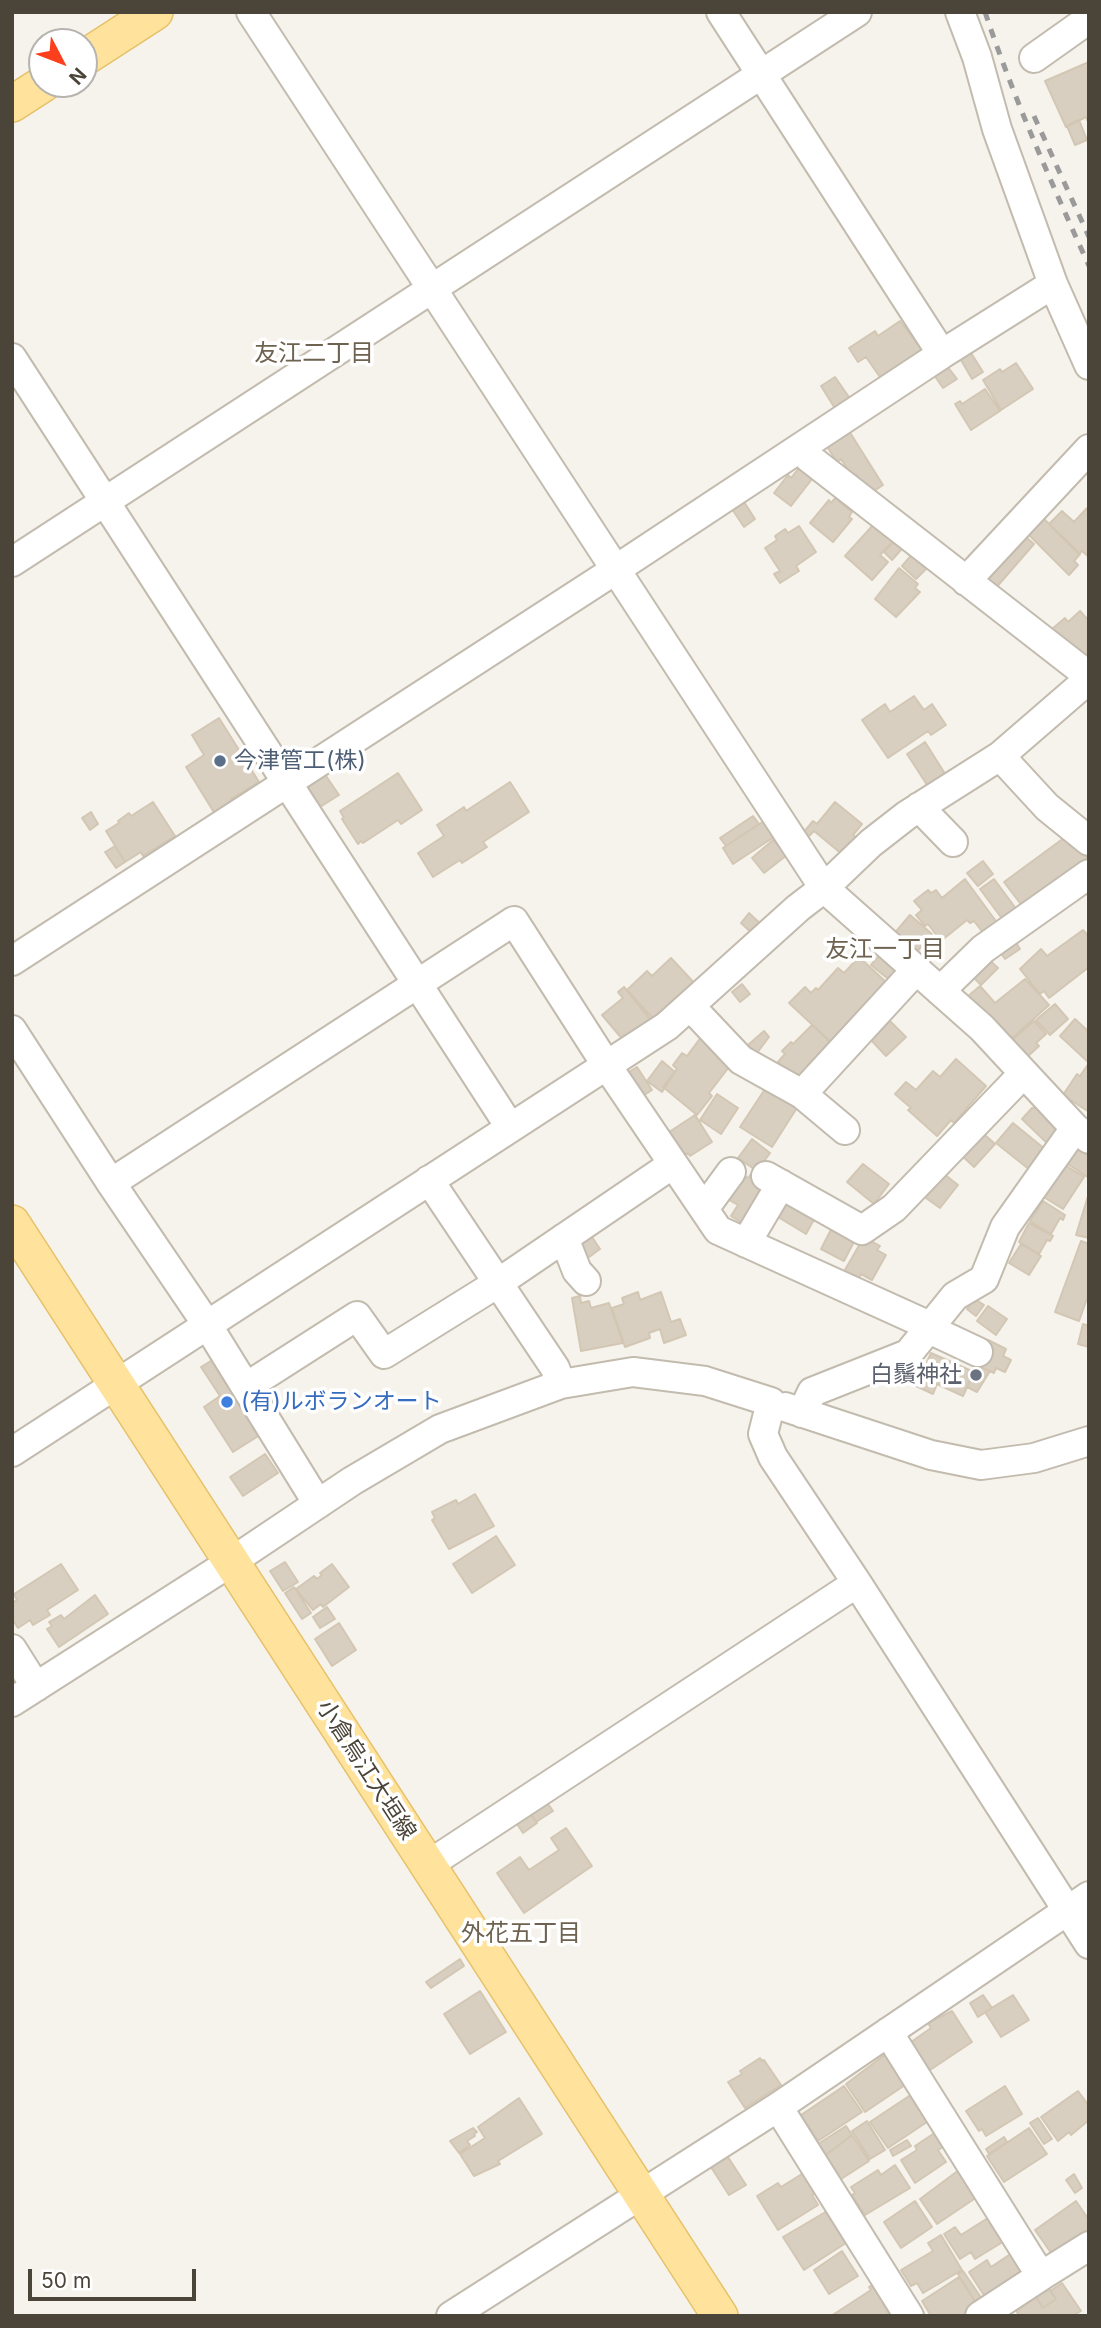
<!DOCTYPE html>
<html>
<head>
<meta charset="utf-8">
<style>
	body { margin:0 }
	#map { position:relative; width:1101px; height:2328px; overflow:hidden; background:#f6f3ec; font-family:Inter,sans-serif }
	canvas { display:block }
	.frame { position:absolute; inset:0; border:14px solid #4b4439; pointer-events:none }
	.north { position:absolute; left:28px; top:28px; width:70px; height:70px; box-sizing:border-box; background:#fff; border:2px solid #b7b4b0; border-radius:50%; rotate:132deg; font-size:19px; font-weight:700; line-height:28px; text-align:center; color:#4b4439 }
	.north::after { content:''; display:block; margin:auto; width:24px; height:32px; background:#fc3f1d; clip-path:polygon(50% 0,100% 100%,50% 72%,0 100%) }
	.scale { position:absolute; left:28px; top:2269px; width:168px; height:32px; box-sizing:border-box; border:4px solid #4b4439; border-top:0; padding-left:9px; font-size:21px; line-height:24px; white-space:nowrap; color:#4b4439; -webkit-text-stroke:5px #fff; paint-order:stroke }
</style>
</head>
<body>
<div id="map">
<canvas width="1101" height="2328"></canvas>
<div class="frame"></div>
<div class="north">N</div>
<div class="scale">50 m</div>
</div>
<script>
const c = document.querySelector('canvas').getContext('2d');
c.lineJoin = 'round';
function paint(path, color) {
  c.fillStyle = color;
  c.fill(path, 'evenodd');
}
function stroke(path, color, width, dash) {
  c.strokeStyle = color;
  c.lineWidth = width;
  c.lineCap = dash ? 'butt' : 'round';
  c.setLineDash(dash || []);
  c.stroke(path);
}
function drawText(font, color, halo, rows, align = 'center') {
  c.font = font + ' Inter,"Noto Sans JP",sans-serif';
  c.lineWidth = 7;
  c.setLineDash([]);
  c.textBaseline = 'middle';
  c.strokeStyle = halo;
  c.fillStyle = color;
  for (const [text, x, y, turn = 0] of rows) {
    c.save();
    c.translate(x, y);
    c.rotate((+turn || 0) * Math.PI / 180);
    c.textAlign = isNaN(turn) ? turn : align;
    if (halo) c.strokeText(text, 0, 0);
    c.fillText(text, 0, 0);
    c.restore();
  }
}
const building = new Path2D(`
	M1089,62V124L1086,117L1066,127L1045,81Z
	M1079,120L1087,140L1075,145L1067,126Z
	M900,321L924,352L882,380L866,357L858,362L849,348L875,331L878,336Z
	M971,353L983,372L972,379L961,360Z
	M1016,363L1033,389L1001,410L983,380L1000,369L1002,372Z
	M947,366L957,379L943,388L934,375Z
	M835,377L851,400L836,410L821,386Z
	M985,389L1000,411L971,430L955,404L960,401L962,404Z
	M849,431L883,485L871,493L865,488L856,474L852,476L841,459L837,462L826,445Z
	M799,468L812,479L791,506L774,493L788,475L791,478Z
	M835,498L852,512L849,517L852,519L833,542L810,523L829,500L831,503Z
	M744,502L755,519L744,527L732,509Z
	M1087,508L1089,510V557L1082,551L1079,554L1049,524L1062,511L1074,522Z
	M1043,518L1080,554L1074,561L1078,565L1069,575L1027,533Z
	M874,524L896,538L880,555L888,562L872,580L845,556Z
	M799,526L816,552L796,566L799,571L780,583L774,574L780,571L765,548L777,540L775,536L785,529L788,533Z
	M1021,533L1034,544L994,590L981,578Z
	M899,536L907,543L892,560L884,552Z
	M915,551L930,565L916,579L902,566Z
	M899,568L918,584L915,588L920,592L896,617L875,599Z
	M1080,611L1089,621L1087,663L1069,642L1065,646L1052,629L1065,618L1068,622Z
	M914,696L924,710L932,704L946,725L931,735L928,731L888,758L862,720L885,704L890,712Z
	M219,718L259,782L231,799L233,802L215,814L186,767L204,755L192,735Z
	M925,742L949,780L931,791L907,754Z
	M324,773L339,795L320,807L306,784Z
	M398,773L422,810L401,824L398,820L363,843L361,841L358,844L342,819L344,818L340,811Z
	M510,782L529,812L483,842L487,847L462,863L460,860L433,877L418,853L444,836L437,825L464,807L466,811Z
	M153,802L175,836L143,856L141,852L125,862L106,831L119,823L118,821L129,813L131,816Z
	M835,802L862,824L853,835L857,838L843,855L814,831L808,837L803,833L813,821L817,824Z
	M91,812L98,824L90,830L82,818Z
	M753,816L759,824L726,846L720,838Z
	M764,821L774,837L733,864L723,848Z
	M1068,835L1074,839L1089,859V867L1026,911L1004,882Z
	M773,840L787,855L764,873L752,858Z
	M115,846L125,862L116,868L105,852Z
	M983,861L993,874L978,886L967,873Z
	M965,879L998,924L984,934L974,921L970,923L967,920L941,941L928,924L925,926L916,915L922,910L914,901L928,890L931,893L936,890L942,898Z
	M994,879L1020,914L1006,924L980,889Z
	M749,913L764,927L755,936L741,923Z
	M910,915L932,934L915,954L893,935Z
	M1083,930L1089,937V967L1049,998L1044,991L1040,994L1020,969L1041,949L1047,956Z
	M1011,935L1020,949L1005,959L996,946Z
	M883,951L904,969L892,982L871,965Z
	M984,955L998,968L981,985L968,972Z
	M859,957L886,982L849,1021L852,1023L833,1044L789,1003L805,987L811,993L816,988L818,990L838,968L844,973Z
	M671,958L698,987L657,1023L627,990L647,971L652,976Z
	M1025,979L1049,1005L1008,1042L967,997L980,986L995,1003Z
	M742,984L750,994L740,1002L732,992Z
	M624,987L650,1019L624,1041L602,1015L623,998L618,992Z
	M1055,1004L1068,1019L1050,1035L1036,1020Z
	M1075,1019L1089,1032L1088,1062L1060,1036Z
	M890,1021L906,1037L886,1056L871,1040Z
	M1034,1021L1046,1034L1036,1043L1039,1046L1026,1058L1011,1041Z
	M812,1025L835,1047L800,1083L778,1062L785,1054L782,1051L791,1042L793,1044Z
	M764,1031L769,1037L757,1053L748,1045Z
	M704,1033L736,1058L709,1093L712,1096L697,1115L663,1087L677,1069L673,1065L682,1053L687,1056Z
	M956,1059L986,1086L954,1123L951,1120L937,1136L908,1110L911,1108L895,1094L906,1082L916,1090L933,1071L940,1077Z
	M662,1061L675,1072L662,1092L647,1081Z
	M1089,1063V1112L1063,1095L1077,1074L1080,1076Z
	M637,1067L652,1090L638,1099L624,1075Z
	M771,1080L802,1100L772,1147L740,1127Z
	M717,1094L738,1108L721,1134L700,1120Z
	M1042,1107L1064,1128L1048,1144L1022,1119L1032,1108Z
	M695,1115L712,1142L690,1156L688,1153L678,1159L663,1136Z
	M1013,1123L1046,1150L1030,1170L996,1143Z
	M977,1128L995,1144L974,1167L957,1151Z
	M1073,1138L1089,1148V1178L1060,1159Z
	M752,1139L770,1153L757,1171L738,1158Z
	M863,1164L889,1184L874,1204L847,1182Z
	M1063,1164L1084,1177L1063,1209L1042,1196Z
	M751,1174L774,1187L750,1228L731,1216L738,1205L729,1200L743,1175L748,1178Z
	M944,1174L958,1185L940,1208L919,1193L931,1176L939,1182Z
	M1089,1193V1238L1076,1235Z
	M785,1194L816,1216L806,1234L773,1214Z
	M1043,1201L1065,1215L1063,1220L1060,1218L1051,1234L1030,1221Z
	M835,1222L858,1234L844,1261L821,1249Z
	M1029,1223L1053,1236L1050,1241L1047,1240L1039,1254L1019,1242Z
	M590,1234L600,1249L585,1260L575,1244Z
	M864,1237L880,1246L877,1250L886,1255L872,1280L861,1274L859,1278L852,1274L849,1279L842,1275Z
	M1081,1241L1089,1244V1293L1079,1321L1055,1312Z
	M1021,1244L1041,1256L1029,1275L1009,1263Z
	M638,1292L640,1300L661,1292L671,1322L680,1319L686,1335L664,1343L660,1329L649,1333L650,1338L625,1347L612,1308L624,1304L622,1298Z
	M580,1296L581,1303L589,1301L591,1308L609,1303L623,1343L581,1351L572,1298Z
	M975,1299L984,1305L976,1316L967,1309Z
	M988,1306L1007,1319L996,1335L977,1321Z
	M1083,1324L1089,1326V1347L1078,1344Z
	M988,1340L1006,1349L1003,1356L1011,1360L1005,1372L996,1368L994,1373L976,1365Z
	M931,1353L974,1372L963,1396L937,1384L933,1394L916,1386Z
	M214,1359L263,1433L233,1452L204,1407L220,1396L201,1367Z
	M980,1367L990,1371L977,1392L967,1387L974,1372Z
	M265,1454L278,1473L243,1496L230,1477Z
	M475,1494L494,1526L449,1549L432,1520L435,1518L432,1512L456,1500L458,1504Z
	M496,1536L515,1565L472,1593L453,1564Z
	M285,1562L298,1582L283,1591L270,1571Z
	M61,1564L78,1590L47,1610L50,1615L33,1625L30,1620L18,1628L12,1619V1603L17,1600L14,1594Z
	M332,1564L349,1587L323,1607L321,1604L313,1610L296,1589L314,1576L317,1579L322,1575L320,1573Z
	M294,1587L311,1613L302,1619L285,1593Z
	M95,1595L108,1614L59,1647L47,1629L52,1626L49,1622L61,1615L64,1619Z
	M327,1607L335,1619L320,1628L313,1617Z
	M339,1623L356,1650L332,1666L315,1639Z
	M546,1801L553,1811L536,1822L529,1812Z
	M529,1811L537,1823L523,1833L515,1821Z
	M566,1828L592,1866L524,1913L497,1873L520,1857L529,1870L559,1850L551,1838Z
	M460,1959L464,1966L431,1988L426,1982Z
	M480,1991L506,2032L470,2054L444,2014Z
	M983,1995L992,2008L978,2017L970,2003Z
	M1013,1995L1029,2020L1001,2037L985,2012Z
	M952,2011L972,2042L927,2072L911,2042L931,2028L928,2023Z
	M887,2053L905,2085L865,2112L846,2084Z
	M760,2058L762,2061L764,2060L781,2085L745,2108L728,2082L742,2074L740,2071Z
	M844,2086L862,2112L818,2141L801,2115Z
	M1005,2086L1022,2114L986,2136L982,2129L979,2131L966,2111Z
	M1078,2091L1089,2106V2120L1071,2135L1069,2132L1058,2141L1041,2117Z
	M912,2094L930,2120L888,2148L870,2122Z
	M519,2098L542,2134L498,2161L500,2164L474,2176L460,2154L485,2138L478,2127Z
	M1038,2118L1052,2139L1044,2144L1030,2123Z
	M867,2121L885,2150L870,2159L852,2131Z
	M846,2126L852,2135L826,2155L818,2144Z
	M473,2128L477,2132L474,2134L475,2136L467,2141L470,2145L459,2153L450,2141Z
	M942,2128L951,2142L938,2150L946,2162L915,2183L901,2160L917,2150L915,2146Z
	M1029,2128L1047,2154L1004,2182L987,2156Z
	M852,2135L869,2161L838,2181L823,2157Z
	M1004,2137L1007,2142L989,2154L986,2149Z
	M907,2140L911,2146L893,2156L890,2150Z
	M726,2154L746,2185L729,2195L709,2164Z
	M895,2165L910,2188L865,2215L852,2195L855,2193L851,2187L878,2170L881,2175Z
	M959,2170L983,2193L937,2224L920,2199Z
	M805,2172L818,2192L812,2195L818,2205L778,2230L757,2196L778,2183L781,2187Z
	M1074,2174L1082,2188L1075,2193L1066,2180Z
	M915,2201L932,2227L901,2248L884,2222Z
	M1076,2201L1089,2220V2233L1054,2257L1035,2230Z
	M829,2210L849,2241L804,2270L783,2237Z
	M991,2216L1006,2240L975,2259L971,2252L960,2259L944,2234L955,2227L961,2235Z
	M941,2235L962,2270L923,2293L917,2283L911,2286L901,2270L933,2251L928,2243Z
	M842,2251L858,2276L829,2294L814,2270Z
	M1015,2251L1027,2271L987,2300L969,2272L987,2260L991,2267Z
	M963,2271L982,2299L976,2303L958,2274Z
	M959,2277L978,2306L963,2316H931L922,2301Z
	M880,2280L889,2300L883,2304L889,2313L884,2316H831L871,2290L869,2287Z
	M1062,2283L1081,2311L1073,2316H1020L1016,2311L1036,2297L1043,2308L1056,2299L1050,2291Z
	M1046,2284L1056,2299L1043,2308L1033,2293Z`);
const minor = new Path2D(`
	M251,12L824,888L982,1028L1075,1128L1089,1139
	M960,12L977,57L997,129L1053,284
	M1034,58L1089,19
	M942,354L1053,284L1089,365
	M12,358L510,1127
	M801,448L809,458L1089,676
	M12,562L857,12
	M966,581L1089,449
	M1000,756L1047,807L1089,841
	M919,807L953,842
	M12,961L615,570L942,354L721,12
	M940,991L983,949L1089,874
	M690,1006L741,1060L802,1094L916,970
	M12,1030L111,1183L208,1326L318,1504
	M802,1094L845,1130
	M766,1176L862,1230L894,1208L1024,1073
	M429,1180L555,1368L561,1384
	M111,1183L514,921L607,1066L718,1230L932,1327
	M704,1209L731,1172
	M564,1238L577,1271L586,1281
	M746,1243L781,1184
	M929,1329L978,1352
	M246,1387L357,1316L384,1354L498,1283L673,1164
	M785,1407L931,1455L981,1465L1034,1458L1089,1441
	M802,1413L812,1392L908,1354L955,1296L984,1279L1005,1227L1075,1128
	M12,1452L667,1026L798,908L824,888L871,843L907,815L1000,756L1089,679
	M12,1649L36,1687
	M12,1702L231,1562L352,1481L440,1429L561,1384L633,1372L705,1381L771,1402L763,1434L773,1457L857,1583L1089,1944
	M428,1865L857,1583
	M888,2032L1041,2276L980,2316
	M778,2107L909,2316
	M1041,2276L1089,2246
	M451,2316L778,2107L1089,1896`);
const major = new Path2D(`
	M84,58L155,12
	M12,104L43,84
	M12,1223L720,2316`);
const rail = new Path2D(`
	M985,12C1014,99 1051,182 1089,266
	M1034,116L1089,237`);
const markers = [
	[220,761,7,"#5c6f8a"],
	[976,1375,7,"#6b7280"],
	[227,1402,7,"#3f7fe0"]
];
const serviceNames = [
	["今津管工(株)",234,761]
];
const worshipNames = [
	["白鬚神社",962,1375]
];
const shopNames = [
	["(有)ルボランオート",241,1402]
];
const streetNames = [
	["小倉烏江大垣線",366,1770,57]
];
const neighbourhoodNames = [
	["友江二丁目",314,354],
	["友江一丁目",885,950],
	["外花五丁目",521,1934]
];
paint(building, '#d8cfc1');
stroke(building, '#d3c7b4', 2);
stroke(minor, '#c2bbae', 32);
stroke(major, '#e6c16a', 38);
stroke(minor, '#fff', 28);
stroke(major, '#ffe39c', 35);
stroke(rail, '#9a9a9a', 5, [9, 9]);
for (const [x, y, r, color] of markers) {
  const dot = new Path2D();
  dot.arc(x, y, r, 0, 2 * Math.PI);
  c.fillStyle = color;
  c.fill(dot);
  stroke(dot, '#fff', 2.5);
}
drawText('23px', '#4e5e75', '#fff', serviceNames, 'left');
drawText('23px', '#5b616d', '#fff', worshipNames, 'right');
drawText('23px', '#366cbe', '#fff', shopNames, 'left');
drawText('23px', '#4b4439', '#fff', streetNames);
drawText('24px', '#6e6250', '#fff', neighbourhoodNames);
</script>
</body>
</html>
